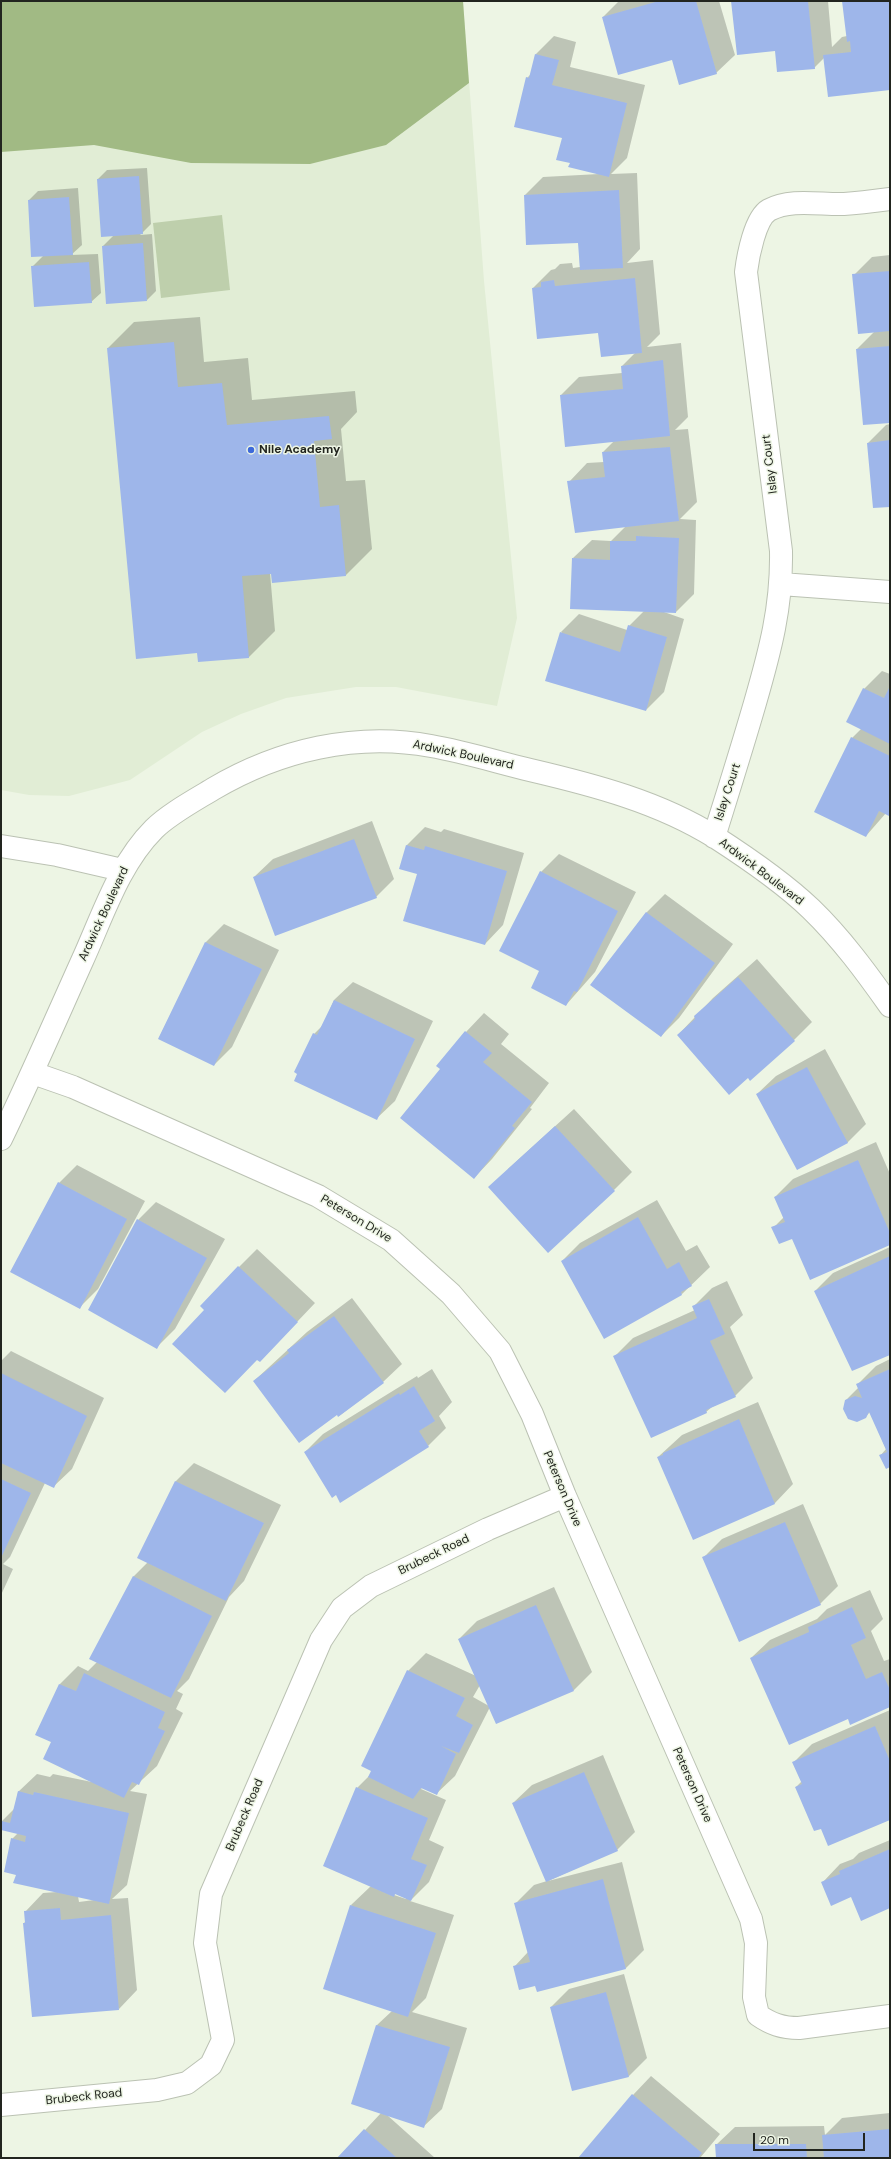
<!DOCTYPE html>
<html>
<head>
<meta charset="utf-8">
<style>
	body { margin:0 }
	#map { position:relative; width:891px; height:2159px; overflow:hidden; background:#edf5e4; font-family:"DM Sans",sans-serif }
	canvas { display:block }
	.frame { position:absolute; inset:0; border:2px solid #22251f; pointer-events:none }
	.scale { position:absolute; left:753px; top:2133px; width:112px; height:18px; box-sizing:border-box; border:2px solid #22251f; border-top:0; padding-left:5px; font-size:12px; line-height:14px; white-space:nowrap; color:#22251f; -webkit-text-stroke:3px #edf5e4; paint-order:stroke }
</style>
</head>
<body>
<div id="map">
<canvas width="891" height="2159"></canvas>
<div class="frame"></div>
<div class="scale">20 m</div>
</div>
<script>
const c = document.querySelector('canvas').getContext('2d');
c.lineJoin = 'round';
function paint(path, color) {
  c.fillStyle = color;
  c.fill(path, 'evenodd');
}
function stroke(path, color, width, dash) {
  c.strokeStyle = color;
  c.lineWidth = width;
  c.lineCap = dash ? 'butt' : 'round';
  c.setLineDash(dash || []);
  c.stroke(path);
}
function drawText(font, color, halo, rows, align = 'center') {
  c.font = font + ' "DM Sans",sans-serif';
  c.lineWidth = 3;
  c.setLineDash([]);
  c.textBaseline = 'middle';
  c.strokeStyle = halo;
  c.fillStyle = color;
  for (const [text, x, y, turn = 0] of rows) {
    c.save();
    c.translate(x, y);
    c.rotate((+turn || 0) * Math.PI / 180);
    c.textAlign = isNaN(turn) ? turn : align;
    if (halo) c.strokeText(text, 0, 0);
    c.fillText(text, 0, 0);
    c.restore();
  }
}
const built = new Path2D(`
	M1,1H463L484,281L517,618L497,706L396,687H356L286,698L241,714L202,732L130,780L69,796L29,795L1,790Z`);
const green = new Path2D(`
	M222,215L230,290L161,298L153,223Z`);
const forest = new Path2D(`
	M1,1H463L469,83L386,145L310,164L191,163L94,145L1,152Z`);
const shadow = new Path2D(`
	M619,1H719L735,55L716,73L673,59L603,17Z
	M732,1H828L832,47L842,37L847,36L843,1H890V89L824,58L814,68L776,50Z
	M554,36L576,42L570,67L645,85L627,158L611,174L637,173L640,249L627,263L653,260L660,334L647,347L681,343L688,417L675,430L688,429L697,502L680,519L696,520L694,594L676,612H664L684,619L664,692L646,710L561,632L579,614L627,630L629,626L644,611L573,558L592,540L611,541L626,526L569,482L587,463L604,462L603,452L614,441L561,395L579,377L622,373V366L635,353L533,288L551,270L555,269L560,264L572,263L573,268L580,267L579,242L525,195L543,177L599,174L571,162L563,137L527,78L531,74L536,54Z
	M147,168L151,224L140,235L152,234L156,291L147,300L103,246L114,235L98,179L107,170Z
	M78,188L82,245L71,255L98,254L101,293L91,302L32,267L43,256L29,200L38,191Z
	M890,255V422L857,349L875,331L854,275L872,257Z
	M200,317L204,362L248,358L252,400L355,391L357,412L341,429L346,481L365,480L372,549L346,575L270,573L275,631L249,657L199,661L198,652L108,348L134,322Z
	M890,424V506L868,443L886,425Z
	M882,671L890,674V813H886L866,836L852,738L861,729L864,689Z
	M372,821L394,879L376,897L254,877L273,859Z
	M425,827L441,832L444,829L524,853L503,925L485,944L418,873L400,868L407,845Z
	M559,854L636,892L595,972L566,1005L541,971V872Z
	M665,894L733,944L679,1018L661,1036L591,985L647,912Z
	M224,924L279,950L232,1047L214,1065L159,1038L206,942Z
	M757,959L812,1022L794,1040L678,1035L713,998Z
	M353,982L433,1021L395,1101L376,1119L314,1034L323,1025L334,1000Z
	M484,1013L509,1034L501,1044L549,1083L530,1108L532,1109L492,1159L474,1178L441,1069L438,1066L466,1032Z
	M825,1049L866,1124L847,1143L757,1094L776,1076Z
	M574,1109L632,1172L614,1190L508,1169Z
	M876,1142L890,1174V1244L792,1238L773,1228L784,1217L775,1197L793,1179Z
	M77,1165L145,1201L98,1289L79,1308L59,1183Z
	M657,1200L686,1251L697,1245L710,1267L682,1294L562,1261L580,1243Z
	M156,1202L225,1239L175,1329L157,1347L138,1220Z
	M890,1247V1354L815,1291L833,1273Z
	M257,1249L315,1303L260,1361L205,1310L239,1267Z
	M727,1281L743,1315L730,1327L753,1378L735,1396L712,1407L706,1412L615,1356L633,1338L695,1310L693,1307L712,1288Z
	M352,1298L402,1364L383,1382L339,1416L337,1413L254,1381L307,1332Z
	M11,1351L104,1398L72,1469L53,1487L45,1483L10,1557L3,1564L13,1569L1,1595V1361Z
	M890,1359V1466L880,1456L886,1449L870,1412L865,1417L846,1400L859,1387L858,1384L876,1366Z
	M432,1369L452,1402L439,1416L446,1428L428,1446L305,1452L323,1434L417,1376L418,1378Z
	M758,1402L793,1484L775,1503L694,1539L658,1457L682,1435Z
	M194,1463L281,1505L244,1581L229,1597L189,1679L177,1691L183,1694L176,1709L183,1713L157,1766L130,1791L147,1794L127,1885L112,1899L128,1898L137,1990L119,2009L24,1923L26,1921L25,1912L43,1893L57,1892L17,1874L12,1839L18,1833L1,1829V1825L2,1821L15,1808L18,1792L37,1774L50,1777L53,1774L92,1782L52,1742L36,1734L60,1684L78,1666L88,1671L97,1662L90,1659L134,1576L148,1562L139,1557L176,1481ZM78,1896L94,1900L79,1902Z
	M803,1504L838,1586L820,1604L704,1557L722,1539Z
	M554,1587L592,1672L574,1690L490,1707L455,1776L436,1794L423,1787L421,1789L446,1800L429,1840L444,1847L429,1882L410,1901L454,1915L426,1998L412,2012L467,2028L442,2109L423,2127L387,2115L435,2158H339L381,2113L352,2103L377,2025L392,2011L351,1905L371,1886L357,1788L371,1774L408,1671L426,1653L476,1676L459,1639L477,1621ZM480,1685L489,1706L473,1697ZM396,1893L406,1898V1899L394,1895Z
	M870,1590L883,1619L871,1631L884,1661L890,1659V1706L848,1718L751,1658L770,1640L817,1619L827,1609Z
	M890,1710V1819L821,1827L796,1787L802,1781L794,1762L812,1744Z
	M603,1755L635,1832L617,1850L548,1881L622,1862L644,1950L626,1968L538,1991L536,1985L514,1967L528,1952L516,1903L534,1885L547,1881L513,1803L532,1785Z
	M890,1840V1907L851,1896L822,1883L840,1864L853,1859L859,1853Z
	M624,1974L647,2058L629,2076L573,2090L551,2007L569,1989Z
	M651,2076L720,2134L700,2158H579L633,2095Z
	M890,2113V2158H717L716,2145L735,2127L824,2126L825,2135L842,2118Z`);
const building = new Path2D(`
	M659,1H696L717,74L679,85L672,60L618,75L602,17Z
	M731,1H808L815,69L777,72L775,51L737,55Z
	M842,1H890V90L828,97L823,55L851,52L850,41L847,42Z
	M535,54L559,60L552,85L627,103L609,177L568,167L570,163L556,160L562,138L514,127L526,77L529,78Z
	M139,176L143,234L101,237L97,179Z
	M619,190L623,268L580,270L578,243L526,245L524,195Z
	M69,197L73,255L31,257L28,200Z
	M143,243L147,301L106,304L102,246Z
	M89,262L92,303L34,307L31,266Z
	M890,271V331L858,334L852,274Z
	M635,278L642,353L601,357L598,333L537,339L532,288L541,287V282L554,280L555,286Z
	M174,342L178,387L222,383L227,425L329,416L332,439L314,441L320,507L339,505L346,576L272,583L271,574L242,576L249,658L198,662L197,653L136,659L107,348Z
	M890,346V423L863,425L856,349Z
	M663,360L670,436L565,447L560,395L623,389L621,366Z
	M890,440V507L873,508L867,443Z
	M670,447L679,521L575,533L567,481L605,477L602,452Z
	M636,536L679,538L676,613L570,609L572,558L610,560V541H636Z
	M628,625L667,637L646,711L545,681L560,632L620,652Z
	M890,686V744L846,722L863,688L884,698Z
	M851,737L890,756V813L889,816L879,811L866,837L814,812Z
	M354,839L377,898L275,936L253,877Z
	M406,845L424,850L425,846L507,871L485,945L403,921L417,874L399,869Z
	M540,871L618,911L577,992L574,991L566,1006L531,988L539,971L499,951Z
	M646,912L715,963L661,1037L590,985Z
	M205,942L262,969L214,1066L158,1039Z
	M738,977L795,1041L750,1081L748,1078L729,1095L677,1035L695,1019L694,1016Z
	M334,1000L415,1039L377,1120L294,1081L297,1074L294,1072L313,1033L317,1035Z
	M465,1031L492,1053L483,1062L532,1102L512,1126L515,1128L474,1179L400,1118L440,1069L436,1066Z
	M807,1067L848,1143L797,1170L756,1094Z
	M555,1126L615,1191L548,1253L488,1187Z
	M858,1160L890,1233V1245L810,1280L792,1239L779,1244L771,1227L785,1222L774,1197Z
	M58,1182L127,1219L80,1309L10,1272Z
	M638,1217L667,1269L679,1262L692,1286L681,1292L682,1295L604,1339L561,1261Z
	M137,1219L207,1258L157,1349L88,1310Z
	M890,1256V1355L852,1371L814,1291Z
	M238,1266L298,1322L260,1362L257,1360L225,1393L172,1344L204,1310L200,1306Z
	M709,1299L725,1334L710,1341L736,1397L706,1410L707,1413L651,1438L613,1356L697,1318L692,1306Z
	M334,1316L384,1383L338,1417L337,1415L299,1443L253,1381L289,1353L287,1350Z
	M890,1369V1467L886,1469L879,1455L887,1452L869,1412L866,1418L857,1422L848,1419L843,1409L845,1400L855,1396L862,1398L856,1384Z
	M1,1373L87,1416L54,1488L1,1463Z
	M414,1386L435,1421L419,1431L429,1447L340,1503L336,1495L332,1498L304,1452L399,1393L400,1395Z
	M739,1419L775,1504L693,1540L657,1457L663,1455V1453Z
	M1,1479L31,1493L1,1558Z
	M175,1481L264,1523L226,1601L137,1558Z
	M785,1522L821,1605L739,1642L702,1557Z
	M133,1576L212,1616L171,1698L89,1659Z
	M536,1605L574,1691L496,1724L458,1639Z
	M852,1607L866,1638L851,1645L866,1679L882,1672L890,1690V1707L850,1725L848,1719L789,1745L750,1658L809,1632L808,1627Z
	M407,1670L465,1698L456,1716L473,1725L459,1753L441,1746L456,1754L437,1795L421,1788L413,1799L368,1777L371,1771L361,1766Z
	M84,1673L165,1712L158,1728L165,1731L139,1785L132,1782L124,1798L43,1759L51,1742L35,1735L59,1684L76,1691Z
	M875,1726L890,1761V1820L828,1846L821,1829L814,1831L795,1787L802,1784L792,1762Z
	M584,1772L618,1851L546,1882L512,1803Z
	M356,1787L428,1818L411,1859L427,1865L411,1901L395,1894L394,1897L323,1866Z
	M18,1791L33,1795L34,1792L129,1813L109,1904L13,1883L16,1875L4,1872L11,1838L25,1842L26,1836L1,1830V1821L10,1823Z
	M890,1849V1908L861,1921L851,1897L831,1906L821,1882L840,1874L839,1871Z
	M603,1879L626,1969L537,1992L535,1986L519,1990L513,1966L530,1962L514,1903Z
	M350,1905L436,1933L408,2017L323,1989Z
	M60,1908L61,1920L111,1915L119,2010L32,2017L23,1923H25L24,1911Z
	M606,1992L629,2077L572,2091L550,2007Z
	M376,2025L450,2047L424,2128L351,2104Z
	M632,2094L702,2153L698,2158H578Z
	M364,2129L397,2158H337Z
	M890,2129V2158H824L822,2135Z
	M715,2144H806L807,2158H716Z`);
const minor = new Path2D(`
	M781,584L890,592
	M714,837C728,792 742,748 755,703C770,651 782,607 781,551L746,272C748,256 755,218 769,210C791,198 821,205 844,204C860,203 875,201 890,199
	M1,846L57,855L122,870
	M33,1073L73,1087L318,1196L391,1240L451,1294L500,1351L532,1414L565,1496L751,1919L756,1943L754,1997L758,2015C771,2024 782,2028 799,2028L890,2016
	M1,1139C30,1079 56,1019 83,959C103,915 119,864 154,829C169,814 195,800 213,789C279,750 356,732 431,746C465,752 497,762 530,770C594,785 659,802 715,837C746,857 785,884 811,909C841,938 866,972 890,1006
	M1,2105L157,2090L187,2083L211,2065L223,2040L205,1943L211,1894L321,1640L342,1608L371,1586L488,1529L565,1496`);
const markers = [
	[251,450,4,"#3d69da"]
];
const poiNames = [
	["Nile Academy",259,450]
];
const streetNames = [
	["Islay Court",770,464,-97],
	["Ardwick Boulevard",463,755,12],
	["Islay Court",728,792,-72],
	["Ardwick Boulevard",761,872,37],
	["Ardwick Boulevard",104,914,-65],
	["Peterson Drive",356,1219,31],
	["Peterson Drive",562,1489,67],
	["Brubeck Road",434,1555,-26],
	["Peterson Drive",692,1785,66],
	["Brubeck Road",245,1815,-67],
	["Brubeck Road",84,2097,-6]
];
paint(built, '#e1edd5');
paint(green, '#becfac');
paint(forest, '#a1ba84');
paint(shadow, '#0003');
paint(building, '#9eb6ea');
stroke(minor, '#bbc2b3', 24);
stroke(minor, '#fff', 22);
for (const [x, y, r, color] of markers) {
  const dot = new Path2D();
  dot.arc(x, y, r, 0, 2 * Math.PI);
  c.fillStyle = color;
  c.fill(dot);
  stroke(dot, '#edf5e4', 1.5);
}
drawText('bold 12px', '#22251f', '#edf5e4', poiNames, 'left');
drawText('12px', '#22251f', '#edf5e4', streetNames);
</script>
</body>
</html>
